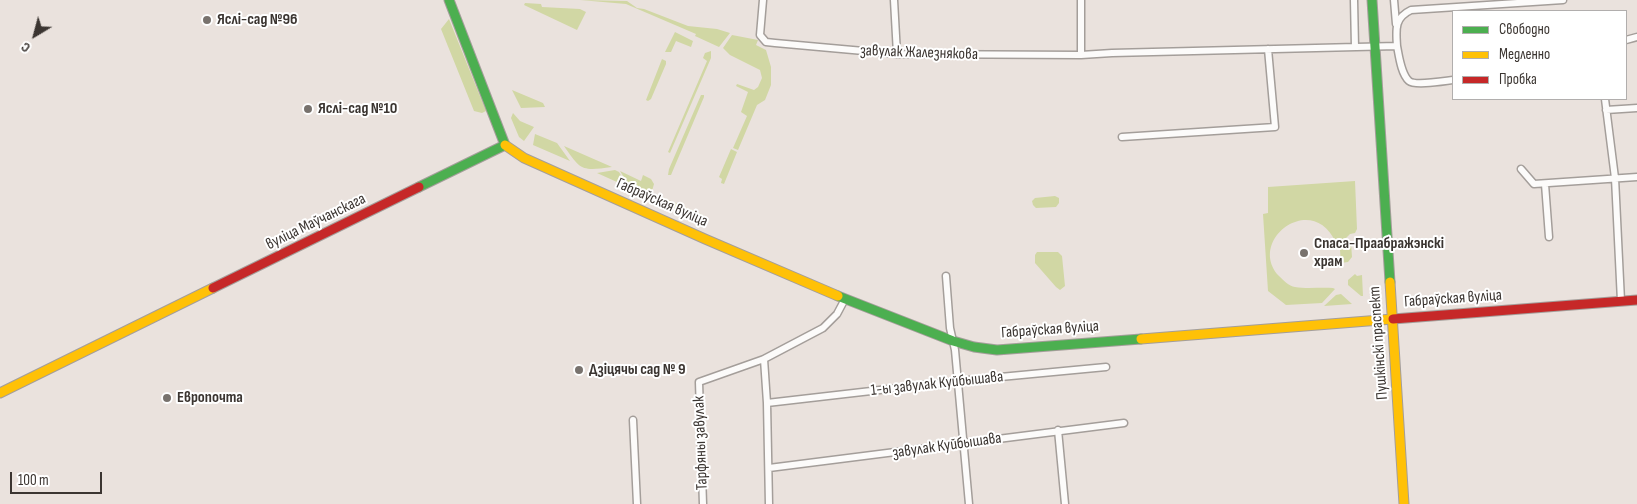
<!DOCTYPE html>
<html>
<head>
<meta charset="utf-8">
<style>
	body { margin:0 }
	#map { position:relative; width:1637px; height:504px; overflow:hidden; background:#eae2dd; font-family:"Sofia Sans Condensed",sans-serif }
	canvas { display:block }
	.legend { position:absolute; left:1452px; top:10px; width:175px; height:90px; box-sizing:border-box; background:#fff; border:1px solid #b1aead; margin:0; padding:6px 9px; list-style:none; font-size:15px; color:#3b3531 }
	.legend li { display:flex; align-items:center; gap:10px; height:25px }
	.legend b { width:25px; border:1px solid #b1aead }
	.north { position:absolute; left:10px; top:10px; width:50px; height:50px; -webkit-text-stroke:4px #fff; paint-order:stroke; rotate:217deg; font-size:14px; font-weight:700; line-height:20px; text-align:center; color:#3b3531 }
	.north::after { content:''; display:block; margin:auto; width:18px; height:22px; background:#3b3531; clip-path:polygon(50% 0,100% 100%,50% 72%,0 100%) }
	.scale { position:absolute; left:10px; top:472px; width:92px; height:22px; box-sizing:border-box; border:2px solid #3b3531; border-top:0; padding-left:6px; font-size:15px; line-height:18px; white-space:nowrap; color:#3b3531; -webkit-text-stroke:4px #fff; paint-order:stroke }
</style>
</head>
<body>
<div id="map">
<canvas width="1637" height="504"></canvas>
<ul class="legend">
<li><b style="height:6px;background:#4caf50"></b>Свободно</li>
<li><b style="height:6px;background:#ffc107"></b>Медленно</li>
<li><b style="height:6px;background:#c62828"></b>Пробка</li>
</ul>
<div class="north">С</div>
<div class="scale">100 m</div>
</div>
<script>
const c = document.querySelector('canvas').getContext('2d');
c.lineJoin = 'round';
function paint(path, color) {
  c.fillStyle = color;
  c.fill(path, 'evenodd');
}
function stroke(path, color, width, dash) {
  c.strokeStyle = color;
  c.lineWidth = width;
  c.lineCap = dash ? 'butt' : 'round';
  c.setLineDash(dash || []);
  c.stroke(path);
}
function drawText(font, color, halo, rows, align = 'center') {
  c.font = font + ' "Sofia Sans Condensed",sans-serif';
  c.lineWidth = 4;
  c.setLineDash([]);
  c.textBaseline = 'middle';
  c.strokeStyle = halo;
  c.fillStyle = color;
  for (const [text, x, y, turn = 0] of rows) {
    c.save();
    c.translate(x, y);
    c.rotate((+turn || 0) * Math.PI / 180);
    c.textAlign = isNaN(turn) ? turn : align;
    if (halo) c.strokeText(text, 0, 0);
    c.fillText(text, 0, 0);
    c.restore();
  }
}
const green = new Path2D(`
	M580,0L627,1L637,8L644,9L688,26L717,29L730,33L719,47L695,36L696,34L626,4Z
	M525,3L541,4L542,7L580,9L586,12L577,30L524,5Z
	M449,19L486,111L482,113L474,111L441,29Z
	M675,32L693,41L691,47L676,41L671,52H665Z
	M732,35L758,40L756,45L766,50L771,67V85L765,100L757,105L738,150L733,148L747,116L741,112L748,92L736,86L737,84L754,90L758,87L762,78L760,70L730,55L723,48Z
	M711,51V58L670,153L668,152L707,61L703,58L705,53Z
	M662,59L666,61V64L651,99L648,101L646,100Z
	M512,90L543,103L545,107L521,108Z
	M701,95H704V97L671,175H668L669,169Z
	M513,113L520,121L534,127L524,141L519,137L511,118Z
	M535,134L557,143L570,161L533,145Z
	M564,146L612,167C582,171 581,171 564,146Z
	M731,149L737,152L724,184L721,183L722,179L719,177Z
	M615,170L619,172L628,187L597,173Z
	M620,171L641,181L643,175L651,179L654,184L652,191L647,196L631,189Z
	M1355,181L1357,229L1355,233L1350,234L1341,243H1336C1313,190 1246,240 1279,276C1283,280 1289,286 1295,287C1307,289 1321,287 1333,288L1335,289L1322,303L1286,305L1268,291L1263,214L1268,213V187Z
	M1055,196L1059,198V203L1056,207L1036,208L1033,205L1032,201L1035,198Z
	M662,197L703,215L705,222L663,204L661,198Z
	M1346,243H1351L1352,257L1348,262L1341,263L1340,250Z
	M1037,252H1058L1062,256L1065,286L1060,290L1056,287L1035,263V255Z
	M1355,274L1357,276L1362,275L1363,296H1361L1348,285V280Z
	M1341,294L1352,304L1324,306L1336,295Z`);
const street = new Path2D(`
	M763,0L760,35L766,42L775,43L897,54L1081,55L1112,53L1397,46C1399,56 1401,74 1409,81C1415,86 1444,81 1453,80
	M894,0L897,54
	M1081,0V55
	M1354,0L1355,47
	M1394,0L1396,24
	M1626,40L1637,37
	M1397,46C1396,30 1394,18 1411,10L1563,0
	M1605,99L1615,178L1621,301
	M1606,110L1637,108
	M1122,137L1275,127L1268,49
	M1521,169L1534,184L1637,177
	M1545,184L1549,237
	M946,276L950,328L955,350L969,504
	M764,359L767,403L769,504
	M767,403L958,381L1106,367
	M633,420L637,504
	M1058,430L1065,504
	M769,468L1124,423
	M703,504L699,382L764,359L823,328L837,314L845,299`);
const fast = new Path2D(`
	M1372,0L1390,282
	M419,187L505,145L449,0
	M838,296L953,341L974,347L997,350L1141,339`);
const slow = new Path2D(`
	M505,145L524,158L705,239L838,296
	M1390,282L1404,504
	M1141,339L1393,319
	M0,393L213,288`);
const jam = new Path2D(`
	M213,288L419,187
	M1393,319L1637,300`);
const markers = [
	[207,20,5,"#78726d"],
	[308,109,5,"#78726d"],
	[1304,253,5,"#78726d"],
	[579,370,5,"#78726d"],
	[167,398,5,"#78726d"]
];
const poiNames = [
	["Яслі-сад №96",217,20],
	["Яслі-сад №10",318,109],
	["Спаса-Праабражэнскі",1314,244],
	["храм",1314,262],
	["Дзіцячы сад № 9",589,370],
	["Европочта",177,398]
];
const streetNames = [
	["завулак Жалезнякова",919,53,2],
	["Габраўская вуліца",662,203,24],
	["вуліца Маўчанскага",316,222,-26],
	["Габраўская вуліца",1453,299,-4],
	["Габраўская вуліца",1050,330,-4],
	["Пушкінскі праспект",1379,343,-94],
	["1-ы завулак Куйбышава",937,384,-6],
	["Тарфяны завулак",701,443,-92],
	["завулак Куйбышава",947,446,-8]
];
paint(green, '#d1d7a4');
stroke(street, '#a49e9a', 9);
stroke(fast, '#a49e9a', 11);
stroke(slow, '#a49e9a', 11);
stroke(jam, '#a49e9a', 11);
stroke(street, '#fcfbfa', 6);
stroke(fast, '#4caf50', 9);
stroke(slow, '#ffc107', 9);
stroke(jam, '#c62828', 9);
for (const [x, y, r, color] of markers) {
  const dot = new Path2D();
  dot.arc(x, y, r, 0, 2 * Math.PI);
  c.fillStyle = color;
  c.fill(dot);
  stroke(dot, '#fff', 2);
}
drawText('bold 16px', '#3b3531', '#fff', poiNames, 'left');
drawText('16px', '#3b3531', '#fff', streetNames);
</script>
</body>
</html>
